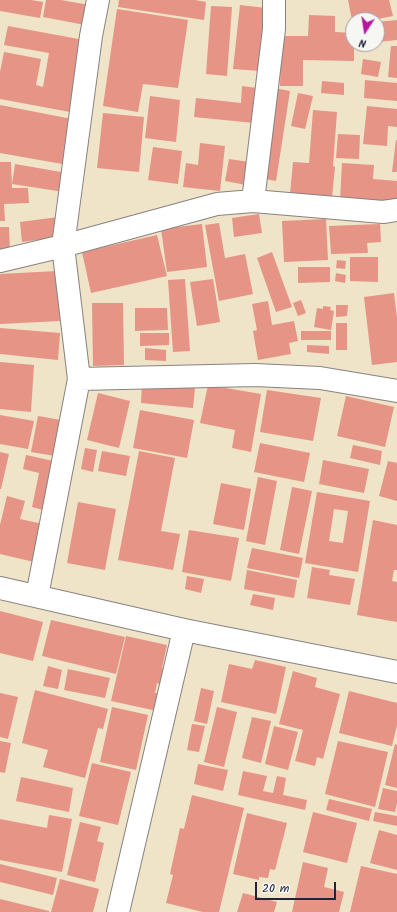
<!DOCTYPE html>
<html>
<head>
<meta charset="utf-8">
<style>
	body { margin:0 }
	#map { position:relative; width:397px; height:912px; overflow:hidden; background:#efe3c8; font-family:Kalam,sans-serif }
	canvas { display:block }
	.north { position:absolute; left:345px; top:12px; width:40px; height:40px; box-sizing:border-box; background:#f6f6f2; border:1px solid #a1a1a9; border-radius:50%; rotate:192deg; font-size:11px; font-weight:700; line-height:16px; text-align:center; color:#22223b }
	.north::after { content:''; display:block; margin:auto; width:14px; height:18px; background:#b5179e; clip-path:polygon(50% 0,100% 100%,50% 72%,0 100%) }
	.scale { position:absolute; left:255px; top:882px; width:81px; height:18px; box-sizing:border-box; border:2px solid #22223b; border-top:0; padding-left:5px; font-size:12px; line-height:14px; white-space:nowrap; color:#22223b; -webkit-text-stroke:3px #f6f6f2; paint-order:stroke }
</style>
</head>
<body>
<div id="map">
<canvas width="397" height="912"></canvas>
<div class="north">N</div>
<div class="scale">20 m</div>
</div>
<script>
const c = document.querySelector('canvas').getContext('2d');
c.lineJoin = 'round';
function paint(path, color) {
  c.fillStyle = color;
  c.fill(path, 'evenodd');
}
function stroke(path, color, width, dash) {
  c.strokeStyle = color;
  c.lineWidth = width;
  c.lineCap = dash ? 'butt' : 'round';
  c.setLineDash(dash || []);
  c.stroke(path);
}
const building = new Path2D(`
	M0,0H31L43,2L40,18L0,11Z
	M46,0H61L89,5L85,25L43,17Z
	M119,0H195L206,2L204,20L118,7Z
	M348,0H389L393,16L373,20H352Z
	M240,5L266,8L260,71L233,69Z
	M211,6L232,7L227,76L206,74Z
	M117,9L188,20L178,88L143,84L138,112L103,106Z
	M309,15L335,16V32L353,33V44H354V61L303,60V86H280L281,36H308Z
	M397,20V40L377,42V22Z
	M8,26L84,40L70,112L0,99V72L4,52L41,59L36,85L43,87L49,53L4,45Z
	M391,46H397V78L388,77Z
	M363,59L381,62L378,77L361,74Z
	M365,80L397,83V101L364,98Z
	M322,81L344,83V95L321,93Z
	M242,86L257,88L254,123L194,117L196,98L241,103Z
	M274,88L290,91L276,181L260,178Z
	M298,93L313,96L305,129L291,126Z
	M150,96L180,100L176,142L145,138Z
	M0,105L77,120L68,165L0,153Z
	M367,106L397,109V127L388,126L387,146L363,144Z
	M313,110L337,112L333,166L335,167L332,197L290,194L293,162L309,163Z
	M103,113L144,117L139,172L97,168Z
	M338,134L360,135L359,159L336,158Z
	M396,140H397V172H392Z
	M200,143L225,146L220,191L183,187L186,163L198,165Z
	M153,147L182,151L178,184L148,180Z
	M229,159L249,162L246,185L225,181Z
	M0,162H11L12,188H28L29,203L4,204L5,221H0Z
	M342,163L374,165L373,179L397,181V203L340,200Z
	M15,164L67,173L64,192L12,184Z
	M259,214L262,233L234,237L232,218Z
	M58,217L60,237L22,242L20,222Z
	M326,219L328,260L284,262L282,221Z
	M219,223L225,258L245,254L253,294L219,301L205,225Z
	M202,224L207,267L167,272L161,229Z
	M380,224L381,242L367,243L368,253L331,254L329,226Z
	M0,227H9L10,253L0,254Z
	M157,235L167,276L91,293L82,252Z
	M272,252L292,307L276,312L257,258Z
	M350,257H378V282L350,281Z
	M337,260L346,261L345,269L336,268Z
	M298,267H330V282L298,283Z
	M57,271L60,321L0,324V274Z
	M336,273L346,275L345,283L335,281Z
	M185,279L190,351L173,352L168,280Z
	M213,279L220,322L197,326L190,282Z
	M394,293L397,318V362L372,365L364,297Z
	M301,300L306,313L298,316L293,303Z
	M268,301L272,325L294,321L298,341L289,343L291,354L258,360L253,331L257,330L252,304Z
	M92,303H123L124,365L93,366Z
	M336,305H348L347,316L336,317Z
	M323,306L331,307L330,310L334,311L331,330L314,327L317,308L323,309Z
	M135,308H167L168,330L135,331Z
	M336,323H347V350H336Z
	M0,328L60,333L58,360L0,354Z
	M301,331H331V340H301Z
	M140,333H169V345L140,346Z
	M307,345L329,346V354L307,352Z
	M145,348L166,350V361L145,360Z
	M0,362L34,365L31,412L0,409Z
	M142,383L195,388L193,408L141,403Z
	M208,385L261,394L251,452L232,448L235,430L200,423Z
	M267,390L321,398L313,441L260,432Z
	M98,393L130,401L119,448L87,440Z
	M346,396L394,407L385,447L337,436Z
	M140,410L194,420L187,458L133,448Z
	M0,415L34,421L28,449L0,444Z
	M38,416L61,420L55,456L31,452Z
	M260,443L310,453L304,482L254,472Z
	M353,445L382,451L380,465L350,458Z
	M85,448L97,450L93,472L81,469Z
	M102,451L130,456L126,476L98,471Z
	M139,451L175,458L161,531L180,534L173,570L118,560Z
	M0,452L9,454L1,489H0Z
	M26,455L58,462L47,511L32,507L39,473L23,469Z
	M323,460L369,469L364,493L319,484Z
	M388,461L397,463V501L379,496Z
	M258,477L277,481L265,545L246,541Z
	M221,483L251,489L244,530L213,524Z
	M292,487L312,491L299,554L280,550Z
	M317,492L370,501L358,572L305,563ZM334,509L348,511L343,543L329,541Z
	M7,496L25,501L20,519L43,524L34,562L0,554V525Z
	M78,502L116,509L105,570L67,563Z
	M373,520L397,525V570H394L392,581L397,582V622L357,615Z
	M189,530L239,538L231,581L182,572Z
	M252,548L303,558L299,578L247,568Z
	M312,567L330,570L329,575L355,579L350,605L307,598Z
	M247,570L297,580L294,598L244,589Z
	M187,576L204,579L201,593L185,589Z
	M253,594L275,598L273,610L250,605Z
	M0,611L43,622L33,661L0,653Z
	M51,620L125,637L116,674L42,656Z
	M126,636L167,645L162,668L167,669L163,685L157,683L155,693L161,694L157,711L111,701Z
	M255,660L286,667L276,714L221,702L229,664L252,669Z
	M48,666L62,670L58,689L43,686Z
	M68,669L110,678L105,698L64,690Z
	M293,671L317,678L315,687L340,694L323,759L317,757L315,766L295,761L303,730L279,724Z
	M201,688L214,691L207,724L194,721Z
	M35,690L108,709L103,729L98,728L85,778L43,767L48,750L22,743Z
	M349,691L397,703V725L392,746L339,733Z
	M0,693L18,697L8,739L0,737Z
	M112,707L148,715L136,770L100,762Z
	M217,707L237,712L224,767L204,762Z
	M252,717L271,721L261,763L242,758Z
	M192,724L205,726L199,752L187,750Z
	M274,726L298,732L288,770L265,764Z
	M0,741L11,743L5,773L0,772Z
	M338,741L388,752L375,807L325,794Z
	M395,744L397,745V788L385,785Z
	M92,763L131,772L118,825L79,816Z
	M198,764L228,770L223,791L194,784Z
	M243,771L267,776L263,791L273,793L277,776L286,778L283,795L307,800L305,810L238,795Z
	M21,777L73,788L69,812L16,801Z
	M383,788L397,791V803L395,812L378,809Z
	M192,795L244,808L219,912H203L166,903L173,875L170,874L180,828L184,829Z
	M329,799L372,809L369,821L326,810Z
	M313,812L357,823L347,863L303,852Z
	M375,812L397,816V826L373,821Z
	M247,813L287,823L275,870L270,869L268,878L259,877V880L233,874Z
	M49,815L72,819L62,872L0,860V819L47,828Z
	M80,822L101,827L97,841L104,843L95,882L67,875Z
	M379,830L397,835V870L370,863Z
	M303,862L328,868L324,887L344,892L339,912H292Z
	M0,864L57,878L53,895L0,882Z
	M361,866L397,874V912H350Z
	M60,879L99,889L93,912H51Z
	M243,893L277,902L274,912H237Z
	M0,899L49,911V912H0Z`);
const minor = new Path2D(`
	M253,201L274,29V0
	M0,261L63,246L217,204L253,201L383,212L397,210
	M79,379L255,375L320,378L397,391
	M0,588L184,630L397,672
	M37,596L79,379L63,246L91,36L98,0
	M118,912L184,630`);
paint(building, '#e69486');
stroke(minor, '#888282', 24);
stroke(minor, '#fff', 22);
</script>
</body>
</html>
